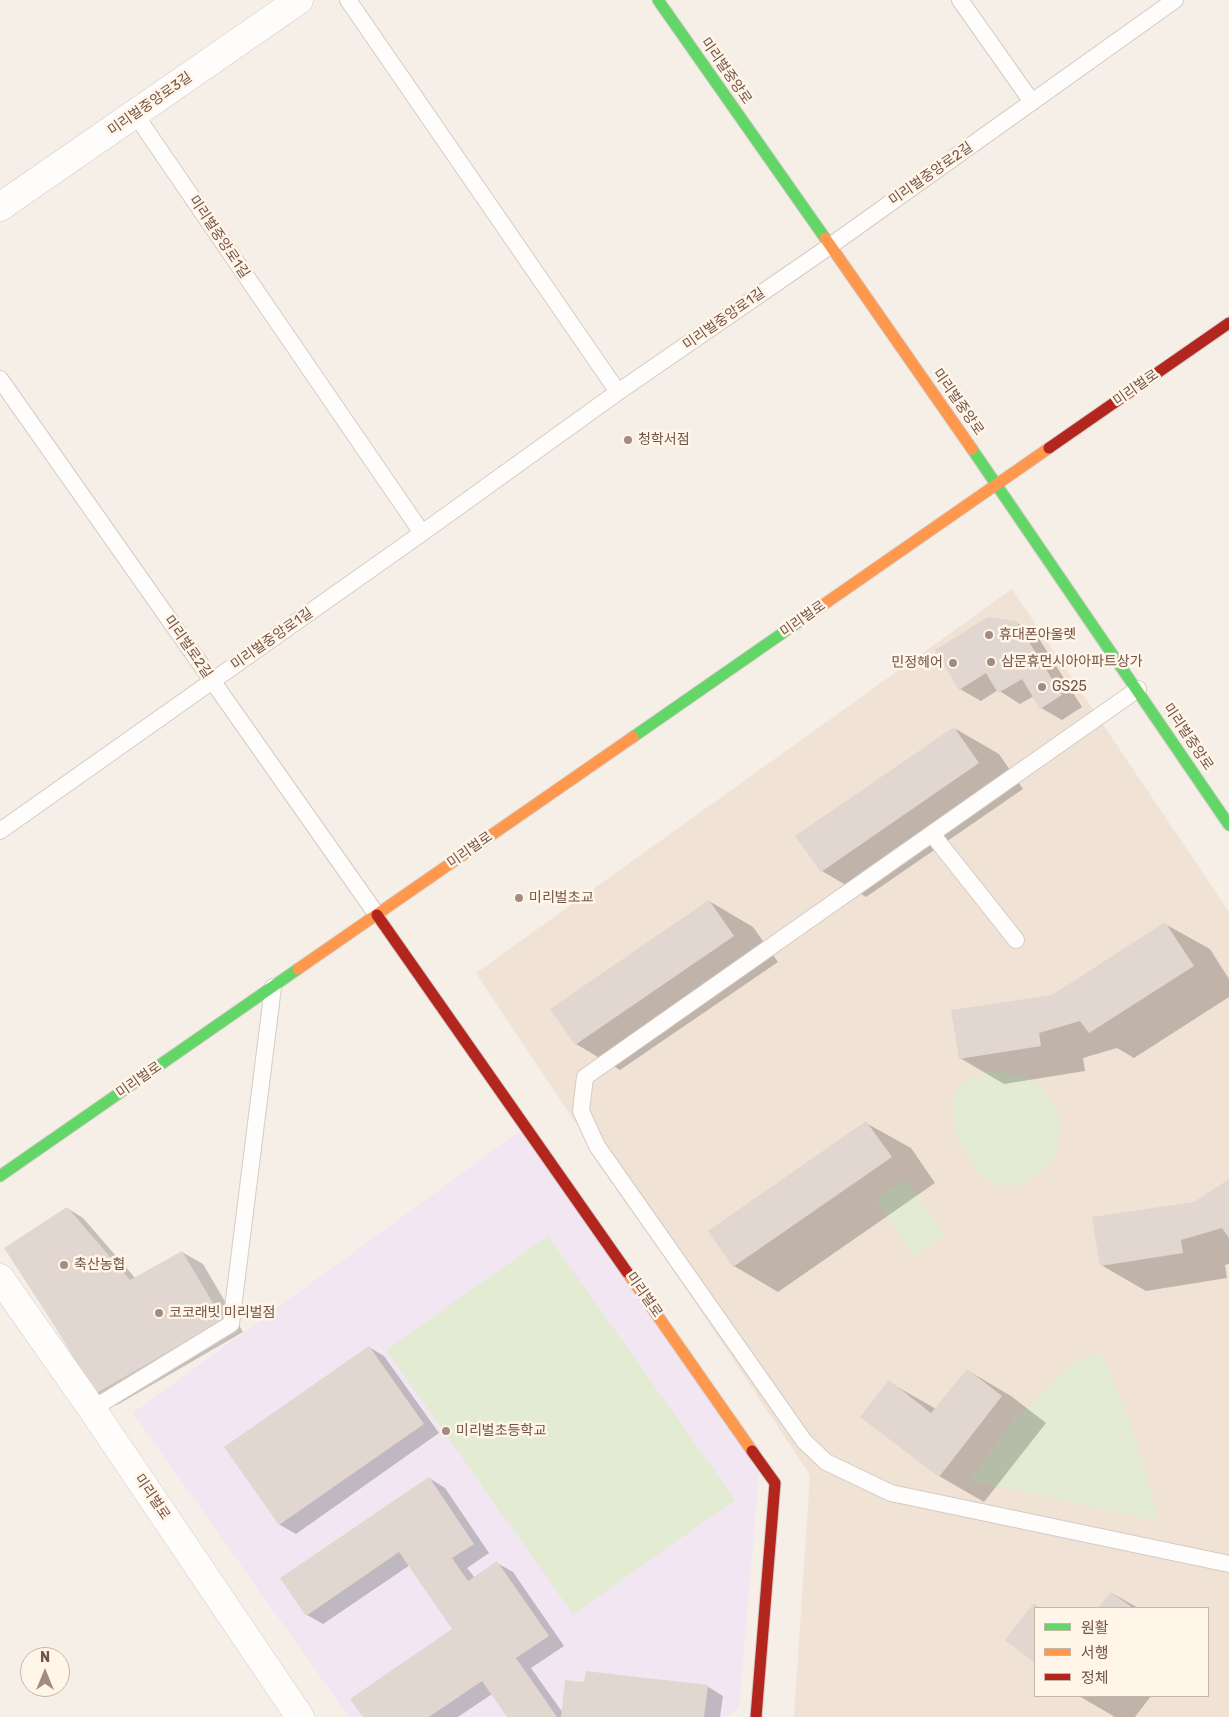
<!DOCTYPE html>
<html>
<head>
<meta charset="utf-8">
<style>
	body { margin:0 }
	#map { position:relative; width:1229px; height:1717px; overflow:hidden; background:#f6efe8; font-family:Rubik,"Noto Sans KR",sans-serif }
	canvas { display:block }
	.legend { position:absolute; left:1034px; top:1607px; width:175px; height:90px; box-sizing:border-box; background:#fff5e8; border:1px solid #c7b5a8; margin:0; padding:6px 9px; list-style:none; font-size:15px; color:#745548 }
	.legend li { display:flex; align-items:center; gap:10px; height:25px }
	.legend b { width:25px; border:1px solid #c7b5a8 }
	.north { position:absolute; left:20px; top:1647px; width:50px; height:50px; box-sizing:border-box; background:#fff5e8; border:1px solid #c7b5a8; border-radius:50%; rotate:0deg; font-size:14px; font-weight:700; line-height:20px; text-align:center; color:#745548 }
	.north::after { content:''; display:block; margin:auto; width:18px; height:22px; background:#a28b80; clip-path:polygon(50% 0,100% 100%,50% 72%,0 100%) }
</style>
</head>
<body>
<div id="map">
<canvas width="1229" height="1717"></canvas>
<ul class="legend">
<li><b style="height:6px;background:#63d668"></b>원활</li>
<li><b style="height:6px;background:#ff974d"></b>서행</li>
<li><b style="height:6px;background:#b3261e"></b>정체</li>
</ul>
<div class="north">N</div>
</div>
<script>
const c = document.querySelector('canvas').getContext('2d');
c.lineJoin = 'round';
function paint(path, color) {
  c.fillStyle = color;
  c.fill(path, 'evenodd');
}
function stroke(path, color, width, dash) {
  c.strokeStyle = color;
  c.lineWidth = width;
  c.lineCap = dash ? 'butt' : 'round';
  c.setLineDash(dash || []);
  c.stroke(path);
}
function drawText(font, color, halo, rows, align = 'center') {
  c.font = font + ' Rubik,"Noto Sans KR",sans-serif';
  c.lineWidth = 5;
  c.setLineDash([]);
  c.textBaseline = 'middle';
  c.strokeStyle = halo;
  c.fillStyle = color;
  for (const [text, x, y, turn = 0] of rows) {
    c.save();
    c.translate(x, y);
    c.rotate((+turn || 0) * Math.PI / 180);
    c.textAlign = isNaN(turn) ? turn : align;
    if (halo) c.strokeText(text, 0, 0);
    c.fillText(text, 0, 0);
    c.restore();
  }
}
const residential = new Path2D(`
	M1012,589L1229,912V1717H794L810,1475L476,973ZM1035,1608H1208V1696H1035Z`);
const education = new Path2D(`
	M520,1131L761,1450L739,1708L727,1717H349L133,1413Z`);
const green = new Path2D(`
	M990,1071C1002,1073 1016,1074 1027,1079C1037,1083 1044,1090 1050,1098C1074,1130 1054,1176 1017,1185C1005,1187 994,1186 984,1178C979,1174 974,1166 970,1160C954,1133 951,1124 955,1092L970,1078Z
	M905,1179L945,1236L914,1257L875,1200Z
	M548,1236L735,1500L573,1614L386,1350Z
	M1101,1352L1131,1423L1160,1522L970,1480L1011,1422L1071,1364Z`);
const shadow = new Path2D(`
	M1015,622L1036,634L1082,707L1062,720L1041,708L1034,696L1020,704L998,690L981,701L960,689Z
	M954,728L999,754L1023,789L866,897L822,871Z
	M709,901L753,927L778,962L620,1070L576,1044Z
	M1165,924L1210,949L1229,979V997L1134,1058L1117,1048L1083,1058L1085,1071L1004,1084L960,1058Z
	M866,1123L911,1148L935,1183L778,1292L734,1266Z
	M1229,1180V1264L1225,1265L1227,1278L1146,1291L1101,1265Z
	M67,1208L83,1218L136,1279L182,1252L203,1264L243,1332L117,1405L96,1393L55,1324Z
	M369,1347L384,1356L439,1433L296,1534L280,1525L226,1447Z
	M967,1370L1011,1396L1046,1423L984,1502L939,1476L889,1382L936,1409Z
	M429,1478L445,1488L489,1553L467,1568L475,1578L497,1563L513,1572L564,1646L531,1668L563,1713L585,1684L707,1686L723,1696L720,1717H509L492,1694L458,1717H364L454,1630L410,1565L323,1624L307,1615Z
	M1112,1593L1138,1608H1100Z
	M1034,1605L1040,1608H1035V1662L1007,1640Z
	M1079,1696H1151L1135,1717H1115Z`);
const building = new Path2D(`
	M988,617L1016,621L1062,695L1040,709L1022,679L998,693L986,673L959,690L935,650Z
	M954,727L979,763L821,872L795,836Z
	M709,900L734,936L575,1045L550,1009Z
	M1165,922L1194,966L1089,1033L1080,1021L1039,1033L1041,1046L959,1059L951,1010L1052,995Z
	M866,1121L892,1157L733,1267L708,1231Z
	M1229,1179V1238L1222,1228L1181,1240L1183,1253L1100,1266L1092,1217L1194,1202Z
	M67,1207L130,1280L182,1251L223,1320L95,1394L54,1325L4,1248Z
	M369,1346L424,1424L279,1525L224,1447Z
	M967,1369L1002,1396L939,1477L860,1417L889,1380L931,1413Z
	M429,1477L474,1544L452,1558L468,1581L497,1561L549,1636L516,1658L557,1717H507L482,1681L429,1717H363L350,1699L452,1629L399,1552L306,1616L280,1578Z
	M1111,1592L1133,1608H1098Z
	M1034,1603L1040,1608H1035V1663L1005,1640Z
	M586,1671L708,1685L704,1717H561L565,1680L584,1682Z`);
const lane = new Path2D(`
	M348,0L618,392
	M960,0L1032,102
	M135,114L422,533
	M0,379L377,915
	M1138,689L585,1077L581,1111L597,1146L804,1441L826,1462L891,1493L1229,1564
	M0,831L422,533L618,392L830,246L1175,0
	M932,834L1016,940
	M92,1409L231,1324L273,987`);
const street = new Path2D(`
	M0,207L299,0
	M0,1278L92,1409L300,1717`);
const fast = new Path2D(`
	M658,0L825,238
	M972,449L1229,825
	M633,737L810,614
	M0,1176L298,969`);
const slow = new Path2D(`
	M825,238L972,449
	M810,614L1049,448
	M298,969L633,737
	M627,1272L752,1451`);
const jam = new Path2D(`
	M1049,448L1229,323
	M377,915L627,1272
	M752,1451L775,1483L756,1717`);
const markers = [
	[628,440,5,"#a28b80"],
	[989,635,5,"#a28b80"],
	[991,662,5,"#a28b80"],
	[953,663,5,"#a28b80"],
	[1042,687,5,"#a28b80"],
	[519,898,5,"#a28b80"],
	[64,1265,5,"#a28b80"],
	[159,1313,5,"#a28b80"],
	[446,1431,5,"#a28b80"]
];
const streetNames = [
	["미리벌중앙로",726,71,55],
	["미리벌중앙로3길",150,104,-35],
	["미리벌중앙로2길",931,174,-35],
	["미리벌중앙로1길",219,237,56],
	["미리벌중앙로1길",724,319,-35],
	["미리벌로",1136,388,-35],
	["미리벌중앙로",958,402,55],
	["미리벌로",803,619,-35],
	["미리벌중앙로1길",272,639,-35],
	["미리벌로2길",188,647,55],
	["미리벌중앙로",1188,737,56],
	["미리벌로",470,850,-35],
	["미리벌로",139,1080,-35],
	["미리벌로",644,1295,55],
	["미리벌로",152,1497,56]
];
const poiNames = [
	["청학서점",638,440],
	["휴대폰아울렛",999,635],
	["삼문휴먼시아아파트상가",1001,662],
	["민정헤어",943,663,"right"],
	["GS25",1052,687],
	["미리벌초교",529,898],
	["축산농협",74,1265],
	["코코래빗 미리벌점",169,1313],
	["미리벌초등학교",456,1431]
];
paint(residential, '#f0e2d5');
paint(education, '#f1e6f1');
paint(green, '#e3ecd2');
paint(shadow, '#0003');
paint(building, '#e2d7d0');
stroke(lane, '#d4cbc5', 18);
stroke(street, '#d4cbc5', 29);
stroke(fast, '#d5cbc5', 13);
stroke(slow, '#d5cbc5', 13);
stroke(jam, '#d5cbc5', 13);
stroke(lane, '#fefdfc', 16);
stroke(street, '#fefdfc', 28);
stroke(fast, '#63d668', 11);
stroke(slow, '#ff974d', 11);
stroke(jam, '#b3261e', 11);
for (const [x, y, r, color] of markers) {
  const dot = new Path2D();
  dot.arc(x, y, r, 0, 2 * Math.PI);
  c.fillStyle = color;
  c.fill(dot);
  stroke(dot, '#fff5e8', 2);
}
drawText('14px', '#745548', '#fff5e8', streetNames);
drawText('14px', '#745548', '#fff5e8', poiNames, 'left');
</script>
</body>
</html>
